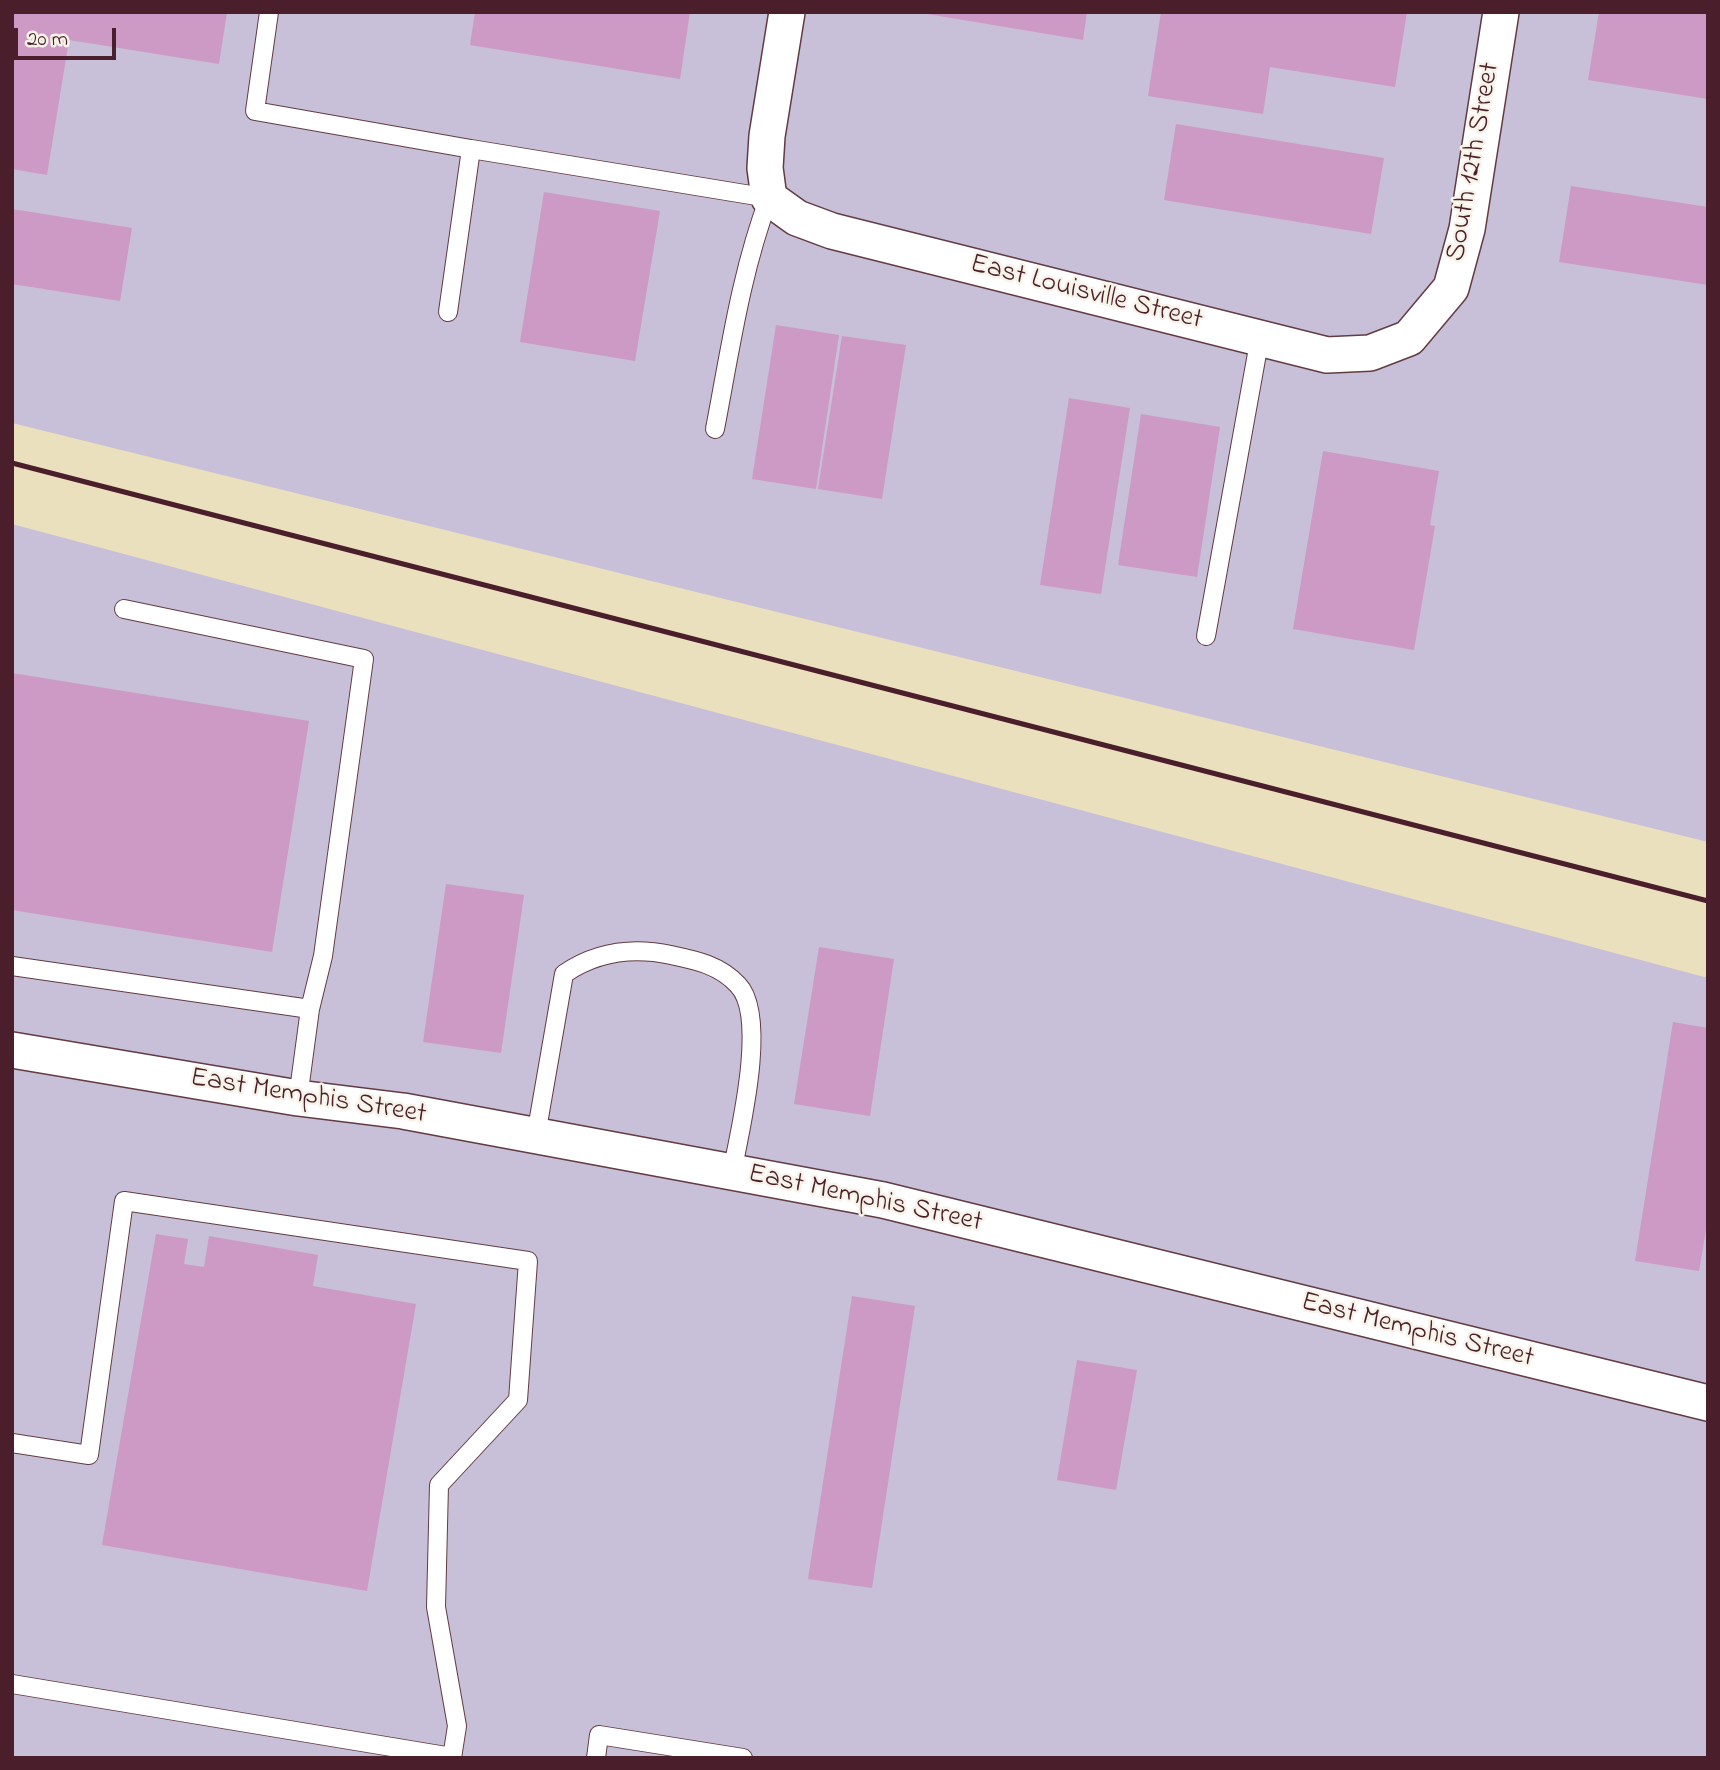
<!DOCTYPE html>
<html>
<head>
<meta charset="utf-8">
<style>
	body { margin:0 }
	#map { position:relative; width:1720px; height:1770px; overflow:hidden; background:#eae0be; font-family:"Indie Flower",sans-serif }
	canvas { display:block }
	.frame { position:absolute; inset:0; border:14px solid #4a1f2b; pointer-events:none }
	.scale { position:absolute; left:14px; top:28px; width:102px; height:32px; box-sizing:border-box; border:4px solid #4a1f2b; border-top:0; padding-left:9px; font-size:21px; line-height:24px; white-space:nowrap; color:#4a1f2b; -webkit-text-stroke:5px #f7f3e8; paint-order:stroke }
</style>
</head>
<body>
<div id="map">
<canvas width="1720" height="1770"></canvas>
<div class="frame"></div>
<div class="scale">20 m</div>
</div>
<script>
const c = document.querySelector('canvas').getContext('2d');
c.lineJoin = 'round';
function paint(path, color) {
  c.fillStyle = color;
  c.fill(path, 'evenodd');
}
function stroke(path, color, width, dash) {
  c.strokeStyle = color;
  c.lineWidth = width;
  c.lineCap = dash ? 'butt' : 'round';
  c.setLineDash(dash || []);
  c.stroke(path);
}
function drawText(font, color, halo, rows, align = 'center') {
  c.font = font + ' "Indie Flower",sans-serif';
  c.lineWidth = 5;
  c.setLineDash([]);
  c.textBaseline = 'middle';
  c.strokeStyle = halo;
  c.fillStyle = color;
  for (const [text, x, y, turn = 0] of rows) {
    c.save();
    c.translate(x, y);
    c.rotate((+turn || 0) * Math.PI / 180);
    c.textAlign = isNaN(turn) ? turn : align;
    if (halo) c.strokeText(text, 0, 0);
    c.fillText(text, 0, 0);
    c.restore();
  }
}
const industrial = new Path2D(`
	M12,12H1708V842L12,423Z
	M12,524L1708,978V1758H12Z`);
const building = new Path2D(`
	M12,12H227L219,64L69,40L47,175L12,169Z
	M475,12H690L680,79L470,45Z
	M915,12H1087L1083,40Z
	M1161,12H1407L1395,87L1270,67L1263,114L1148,96Z
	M1599,12H1708V99L1588,80Z
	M1176,124L1384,158L1371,234L1164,200Z
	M1571,186L1708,207V285L1559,262Z
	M544,192L660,211L635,361L520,342Z
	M12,209L132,228L120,301L12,284Z
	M776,325L839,335L816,489L752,479Z
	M842,336L906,345L882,499L818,489Z
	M1069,398L1130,408L1101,594L1040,585Z
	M1141,414L1220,427L1197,577L1118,565Z
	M1323,451L1439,471L1430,525L1435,526L1414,650L1293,629Z
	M12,673L309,721L272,952L12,910Z
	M446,884L524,895L501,1053L423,1042Z
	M819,947L894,959L870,1116L794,1104Z
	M1673,1022L1708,1028V1218L1699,1271L1635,1261Z
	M156,1234L188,1239L184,1264L204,1267L209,1236L318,1255L313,1286L416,1304L367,1591L102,1545Z
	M852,1296L915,1306L872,1588L808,1579Z
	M1077,1360L1137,1370L1116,1490L1057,1480Z`);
const lane = new Path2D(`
	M269,12L255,111L471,149
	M448,312L471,149L769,198C741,272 730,351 715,429
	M124,609L364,659L323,956L310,1009L298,1098
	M1206,636L1260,337
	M12,966L310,1009
	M536,1135L564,974C596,952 633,947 671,955C695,960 720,965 738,985C768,1016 740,1131 732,1172
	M12,1443L89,1455L124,1201L528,1261L518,1400L439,1485L436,1607L457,1726L452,1758
	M12,1684L452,1757
	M596,1758L599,1735L743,1758`);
const street = new Path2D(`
	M787,12L767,136L765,168L769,198L797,218L832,231L1327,355L1370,353L1409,338L1451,288L1467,229L1501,12
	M12,1050L298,1098L403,1111L883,1200L1708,1403`);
const rail = new Path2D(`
	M12,463L1708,901`);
const streetNames = [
	["South 12th Street",1475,162,-80],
	["East Louisville Street",1086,294,14],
	["East Memphis Street",308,1098,9],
	["East Memphis Street",865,1200,12],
	["East Memphis Street",1417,1332,14]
];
paint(industrial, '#c8bfd8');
paint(building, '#cc9ac5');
stroke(lane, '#623c41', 20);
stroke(street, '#623c41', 38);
stroke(lane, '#fff', 18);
stroke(street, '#fff', 35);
stroke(rail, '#4a1f2b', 5);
drawText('28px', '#4a1f2b', '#f7f3e8', streetNames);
</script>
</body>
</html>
